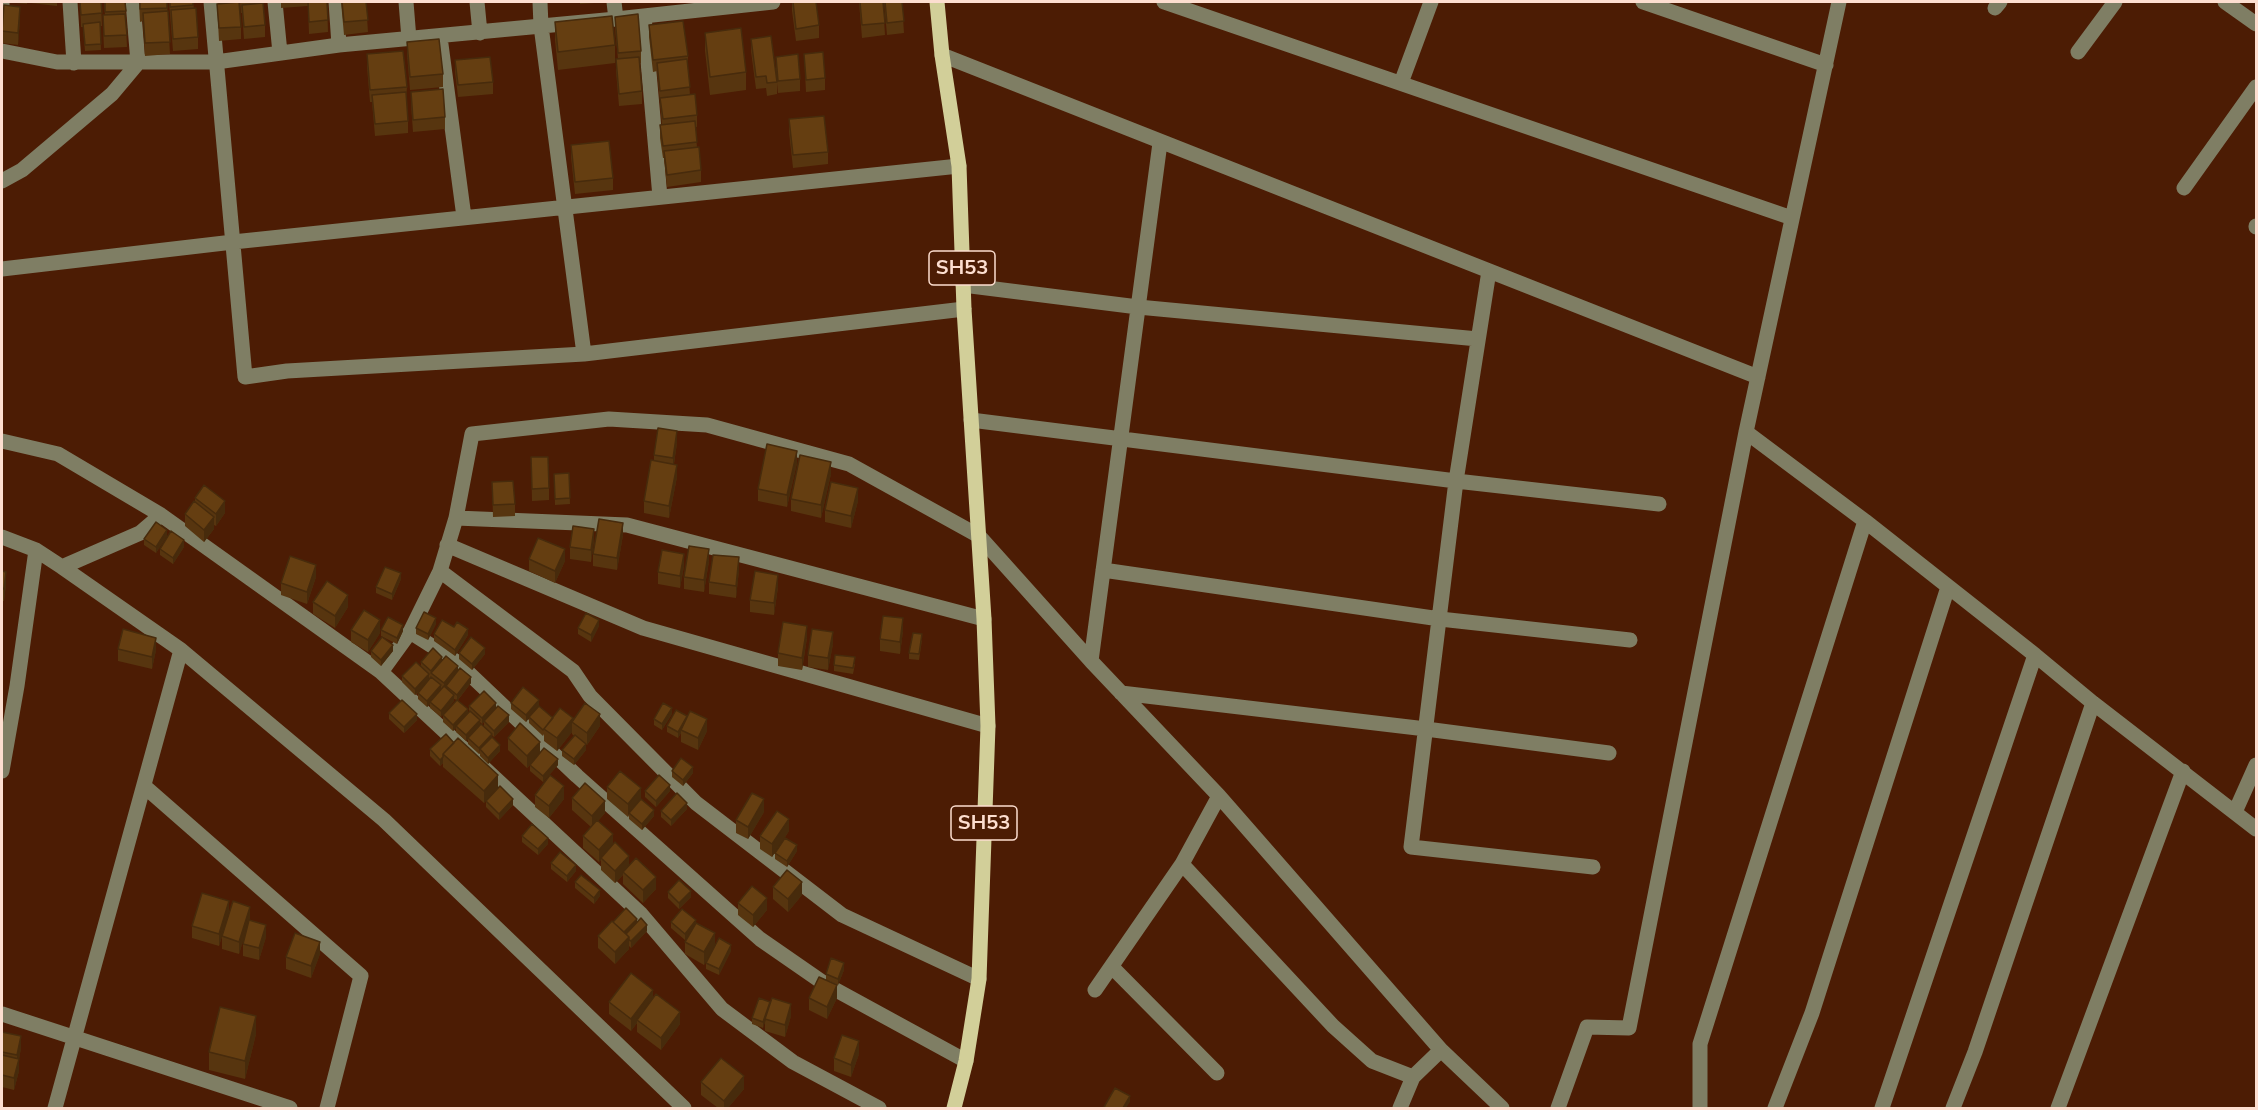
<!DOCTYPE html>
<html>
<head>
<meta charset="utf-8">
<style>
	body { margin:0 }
	#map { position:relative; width:2258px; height:1110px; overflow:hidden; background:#4c1c04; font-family:Mulish,sans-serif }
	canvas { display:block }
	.frame { position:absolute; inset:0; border:3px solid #fdded0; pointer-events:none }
</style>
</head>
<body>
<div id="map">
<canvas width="2258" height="1110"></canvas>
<div class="frame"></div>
</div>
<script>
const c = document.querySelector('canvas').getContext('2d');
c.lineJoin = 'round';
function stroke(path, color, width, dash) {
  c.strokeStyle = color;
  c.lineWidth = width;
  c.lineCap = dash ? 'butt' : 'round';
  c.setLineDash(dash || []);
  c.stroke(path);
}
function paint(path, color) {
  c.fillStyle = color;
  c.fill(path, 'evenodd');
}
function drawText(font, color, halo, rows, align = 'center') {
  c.font = font + ' Mulish,sans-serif';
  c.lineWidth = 4.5;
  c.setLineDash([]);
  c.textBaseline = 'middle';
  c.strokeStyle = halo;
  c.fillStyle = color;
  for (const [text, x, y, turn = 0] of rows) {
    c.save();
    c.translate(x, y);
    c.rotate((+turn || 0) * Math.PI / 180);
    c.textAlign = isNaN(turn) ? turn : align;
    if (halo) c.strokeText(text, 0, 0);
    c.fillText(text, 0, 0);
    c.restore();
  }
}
const minor = new Path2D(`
	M70,2L74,63
	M211,2L245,377L287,371L584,354L964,309
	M275,2L280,53
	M336,2L339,45
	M406,2L409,39
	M477,2L480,33
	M540,2L541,26L584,354
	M614,2L616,19
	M1164,2L1792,218
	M1643,2L1826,65
	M2225,2L2256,24
	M2,7V2
	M1995,8L2000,2
	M644,16L660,197
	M440,37L464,217
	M2,51L57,62H216L339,45L616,19L773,2
	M2078,52L2115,2
	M942,55L1758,377
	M1401,83L1431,2
	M2,181L22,170L112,94L138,63L133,2
	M2184,188L2256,87
	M2256,227V226
	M2,269L233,242L959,166
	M1489,271L1456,481L1411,847L1593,867
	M963,285L1138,307L1478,339
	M971,420L1456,481L1659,504
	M1746,432L1865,521L2035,655L2093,703L2256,829
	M2,441L58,454L161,515
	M456,518L627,525L984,619
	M2,537L36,550L62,567L140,533L161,515L381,672L641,914L722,1009L793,1062L879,1108
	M447,545L643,628L988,726
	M62,567L181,650L384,820L684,1108
	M1103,570L1440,619L1630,640
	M440,571L573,671L590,696L696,803L842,915L979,979
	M410,632L457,662L577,776L760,939L825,984L966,1061
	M1091,661L1160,143
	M381,672L410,632L440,571L456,518L472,434L609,419L707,425L849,464L979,536L1091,661L1219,796L1441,1050L1502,1108
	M1121,693L1426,729L1609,753
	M2,771L17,686L36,550
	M144,786L361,976L327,1108
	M2235,812L2256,765
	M1182,864L1333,1026L1372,1061L1413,1077
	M1112,967L1217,1073
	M1095,990L1182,864L1219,796
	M2,1014L290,1108
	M55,1108L181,650
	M1400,1108L1413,1077L1441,1050
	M1558,1108L1587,1027L1629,1028L1746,432L1839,2
	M1700,1108V1044L1865,521
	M1775,1108L1812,1013L1948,587
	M1882,1108L2035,655
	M1953,1108L1975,1052L2093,703
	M2058,1108L2183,771`);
const major = new Path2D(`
	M937,2L942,55L959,166L964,309L984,619L988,726L979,979L966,1061L954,1108`);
const wall = new Path2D(`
	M5,2H27V4Z
	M31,2H57V6L31,3Z
	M80,2H101L102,26H100L101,50L85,51L83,27H81Z
	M104,2H125L127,47L104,48L103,28V15H105Z
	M139,2H167L170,54L145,56L143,21L140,22Z
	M169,2H193L198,37V49L173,51Z
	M240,2H262L265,25V37L244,39L242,13H241Z
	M281,2H327L328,32L309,34L308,6L281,8Z
	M341,2H366L368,32L344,35Z
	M580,2H609L580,4Z
	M792,2L819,25V38L796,41L792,11Z
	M859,2H883L885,35L862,38Z
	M884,2H902L904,33L887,35Z
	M217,4L241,27V39L219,41Z
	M615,17L641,51V63H639L642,91V104L619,106L616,71V59H618L615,29Z
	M20,19L18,45L2,43V27Z
	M555,22L615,45V63L558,70L555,40Z
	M649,25L688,56V68L690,95L697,115V127H695L697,147L701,170V182L667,187L664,158H663L660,138V125H662L660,103L657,71L653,72L649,37Z
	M705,33L746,72V90L710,95L705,51Z
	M751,39L776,69V57L800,79V91L778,93L777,83V94L767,96L766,88L756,89L751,51Z
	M407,42L443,74V87L410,90L407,54Z
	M367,54L407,87L406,99L408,121V133L375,136L372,102H370L367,67Z
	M804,54L825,78V90L806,92Z
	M455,60L493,82V94L458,97L455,72Z
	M411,92L445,117V129L413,132L411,104Z
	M789,119L828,152V164L793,168L789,132Z
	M571,145L613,178V190L575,194L571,157Z
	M677,443L674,464L677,477L669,518L644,513V501L654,460V455Z
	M531,457L549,488V500L532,501Z
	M797,463L787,507L758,501V489Z
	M569,473L570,504L555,505L554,474Z
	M831,474L821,518L791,511V499Z
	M492,482L515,504V516L493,517Z
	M195,498L225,513L216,526L214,525V529L204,542L185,526V514L195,501Z
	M858,501L851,528L825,522V510Z
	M623,535L617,570L593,566V554Z
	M167,536L156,553L144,545V539Z
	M594,541L591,562L570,559V547Z
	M184,547L173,564L160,555V549Z
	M529,559L565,561L555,583L529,571Z
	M709,561L704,592L684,589V577Z
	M684,566L680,588L658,584V572Z
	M739,570L736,598L709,594V582Z
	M2,571L6,584L4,601H2Z
	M316,577L307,604L281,595V583Z
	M401,579L392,600L376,593V587Z
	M778,587L774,615L750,612V600Z
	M313,602L348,607L335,628L313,614Z
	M436,624L428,640L416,634V628Z
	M599,626L591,642L578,634V628Z
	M351,630L380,633L368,652L351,642Z
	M381,630L403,631L397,644L381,636Z
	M903,631L900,654L880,651V639Z
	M434,634L468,635L455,656L434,641Z
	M807,638L802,670L778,666V653Z
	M922,640L919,660L909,659V653Z
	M833,644L828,670L808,667V655Z
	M118,649L156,650L152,669L118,661Z
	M371,651H393L381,666L371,657Z
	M459,653L485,654L472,670L459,659Z
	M442,659L458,670L471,683L458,700L468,713L469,712V706L496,708L509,722L494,737L484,727V722L482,724L480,722V725L492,737L500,751L488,764L480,756V753L479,754L468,744V739L466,741L456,732V728L453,731L443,722V715L457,700L454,699V701L441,717L430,708V704L427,707L418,699V693L415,695L402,682V676L421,666V662Z
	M855,664L853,674L834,671V665Z
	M511,703L539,706L530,717L573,720L600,726L587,745L586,744V750L574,765L562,756V750L574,736L572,734V732L557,751L544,741V734L543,736L529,723V717L526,722L511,709Z
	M389,713L417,720L404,733L389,719Z
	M672,714L662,730L654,725V719Z
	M667,726L707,731L698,750L681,742V733L678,738L667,732Z
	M446,734L498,788L484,803L443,767V763L440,766L430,756V749Z
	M508,738L540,753L558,765L543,782L530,771V765L527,768L508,750Z
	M672,771L693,773L683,786L672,777Z
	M607,787L641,799L654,816L642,830L629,819V815L628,817L607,799Z
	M645,791H670L656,807L645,797Z
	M535,795L564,799L549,818L535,807Z
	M572,798L605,813L598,821L613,844L629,865L656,889L643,903L623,884V875L615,883L601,870V860L599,862L583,848V836L591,827L572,810Z
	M486,801L513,805L499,820L486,807Z
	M687,809L671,826L661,817V811Z
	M764,812L748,839L736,833V820Z
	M789,831L772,857L760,849V836Z
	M522,836L548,844L538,855L522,842Z
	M797,851L787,867L775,859V853Z
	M551,863L576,871L567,882L551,869Z
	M575,882L600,896L594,904L575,888Z
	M773,887L802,895L788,912L773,899Z
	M668,892L691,897L679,909L668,898Z
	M738,903L767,910L753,927L738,915Z
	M229,914L219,946L192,938V926Z
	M250,919V920L266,937L259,960L243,956V944L244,938L239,954L222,949V936Z
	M613,922H637L647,931L631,948L629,946V949L615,964L598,948V936Z
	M671,922L696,923L715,946L704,965L685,954V942L688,936L685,940L671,928Z
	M731,951L719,975L706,969V963Z
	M320,954L311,978L286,969V957Z
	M844,970L838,985L829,981L837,998L827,1019L809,1010V998L826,980V974Z
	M653,998L680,1024L661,1050L637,1032V1023L631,1031L609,1014V1002Z
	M791,1016L785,1037L765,1031V1021L763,1028L752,1024V1018Z
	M2,1032L21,1048L19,1059V1071L14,1090L2,1087Z
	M256,1034L245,1079L209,1070V1052Z
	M859,1054L851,1077L834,1071V1058Z
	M701,1082L744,1089L728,1108H718L701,1095Z`);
const shadedWall = new Path2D(`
	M20,7V19L18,45V33Z
	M677,431V443L673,470V458Z
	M797,451V463L787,507V495Z
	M831,462V474L821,518V505Z
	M677,465V477L669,518V506Z
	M858,488V501L851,528V516Z
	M225,501V513L216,526V514Z
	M214,517V529L204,542V530Z
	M623,523V535L617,570V558Z
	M594,529V541L591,562V550Z
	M167,530V536L156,553V547Z
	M184,540V547L173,564V558Z
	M565,549V561L555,583V571Z
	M709,549V561L704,592V580Z
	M684,554V566L680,588V576Z
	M739,557V570L736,598V586Z
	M316,565V577L307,604V592Z
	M6,572V584L4,601V589Z
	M401,573V579L392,600V594Z
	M778,575V587L774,615V603Z
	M348,595V607L335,628V616Z
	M436,618V624L428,640V634Z
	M903,618V631L900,654V642Z
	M380,620V633L368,652V640Z
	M599,620V626L591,642V635Z
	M403,625V631L397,644V638Z
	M807,626V638L802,670V658Z
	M468,629V635L455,656V650Z
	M833,632V644L828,670V658Z
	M156,638V650L152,669V657Z
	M393,645V651L381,666V660Z
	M485,648V654L472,670V664Z
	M442,657V663L431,673V677V671Z
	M458,666V672L444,690V683Z
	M429,674V680L415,695V689Z
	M471,677V683L457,701V695Z
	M441,685V691L430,702V704L427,707V701Z
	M454,695V701L441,717V711Z
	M539,700V706L526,722V715Z
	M496,703V709L482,724V718Z
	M672,708V714L662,730V724Z
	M468,709V715L456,726V728L453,731V725Z
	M417,714V720L404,733V727Z
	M600,714V726L587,745V733Z
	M509,715V722L494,737V731Z
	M687,716L681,730V733L678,738V732Z
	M573,718V723L572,722V732L557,751V738Z
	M707,719V731L698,750V738Z
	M480,720V726L466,741V735Z
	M492,734V741L480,749L479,754V748Z
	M540,742V754L527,768V756Z
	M586,744V750L574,765V759Z
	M500,745V751L488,764V758Z
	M443,757V763L440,766V760Z
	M558,759V765L543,782V776Z
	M693,767V773L683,786V780Z
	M498,775V788L484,803V791Z
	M670,785V791L656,807V801Z
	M564,786V799L549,818V806Z
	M641,788V800L629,813L628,817V804Z
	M513,799V805L499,820V814Z
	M764,799V812L748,839V827Z
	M605,801V813L592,828V816Z
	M687,803V809L671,826V820Z
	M654,810V816L642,830V824Z
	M789,819V831L772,857V844Z
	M613,834V846L601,858V860L599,862V850Z
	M548,838V844L538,855V849Z
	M797,845V851L787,867V861Z
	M629,856V868L623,872V875L615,883V871Z
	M576,865V871L567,882V876Z
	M656,877V889L643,903V890Z
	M802,882V895L788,912V899Z
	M600,890V896L594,904V898Z
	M691,891V897L679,909V903Z
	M767,898V910L753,927V915Z
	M229,901V914L219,946V934Z
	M250,907V919L239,954V942Z
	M637,919V925L626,936L622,934Z
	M696,920V927L685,940V934Z
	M266,925V937L259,960V948Z
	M647,925V931L631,948V941Z
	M715,933V946L704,965V952Z
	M629,937V949L615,964V952Z
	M320,942V954L311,978V966Z
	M731,945V951L719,975V969Z
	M844,963V970L838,985V979Z
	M837,985V998L827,1019V1007Z
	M653,990V1002L637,1020V1023L631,1031V1019Z
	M770,1002V1009L763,1028V1022Z
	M791,1004V1016L785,1037V1025Z
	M680,1012V1024L661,1050V1038Z
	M256,1016V1034L245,1079V1061Z
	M21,1036V1048L19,1060V1059V1071L14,1090V1078L17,1067V1055Z
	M859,1041V1054L851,1077V1065Z
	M744,1076V1089L728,1108H724V1101Z
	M1130,1096V1102L1126,1108H1123Z`);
const building = new Path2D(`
	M80,2H101L102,13L81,15Z
	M105,2H125L126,11L105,12Z
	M140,2H167V8L140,9Z
	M170,2H193V5L170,7Z
	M239,2L241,27L219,28L217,4Z
	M308,2H327L328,20L309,22Z
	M342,2H366L368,20L344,22Z
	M793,2H816L819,25L796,29Z
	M860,2H883L885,23L862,25Z
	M885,2H902L904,21L887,23Z
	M263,3L265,25L244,27L242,5Z
	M4,5L20,7L18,33L2,31Z
	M196,8L198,37L173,39L171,10Z
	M168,11L170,42L145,43L143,13Z
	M125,14L127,35L104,36L103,15Z
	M638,14L641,51L618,53L615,17Z
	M612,16L615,45L558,52L555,22Z
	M683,21L688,56L653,60L649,25Z
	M100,22L101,44L85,45L83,24Z
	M741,28L746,72L710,77L705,33Z
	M771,36L777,82L767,83L766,76L756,77L751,39Z
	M439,39L443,74L410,77L407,42Z
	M403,51L407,87L370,90L367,54Z
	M823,52L825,78L806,80L804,54Z
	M798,54L800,79L778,81L776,57Z
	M490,57L493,82L458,85L455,60Z
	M639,57L642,91L619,94L616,59Z
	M687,59L690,87L660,91L657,63Z
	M443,89L445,117L413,120L411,92Z
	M406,92L408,121L375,124L372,95Z
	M695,94L697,115L663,119L660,98Z
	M824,116L828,152L793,155L789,119Z
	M695,121L697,142L663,146L660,125Z
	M609,141L613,178L575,182L571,145Z
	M699,147L701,170L667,175L664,151Z
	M658,428L677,431L673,458L654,455Z
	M767,444L797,451L787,495L758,489Z
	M800,455L831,462L821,505L791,499Z
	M531,457H548L549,488L532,489Z
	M651,460L677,465L669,506L644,501Z
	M569,473L570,498L555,499L554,474Z
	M513,481L515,504L493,505L492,482Z
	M831,482L858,488L851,516L825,510Z
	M204,485L225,501L216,514L195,498Z
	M194,501L214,517L204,530L185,514Z
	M599,519L623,523L617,558L593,554Z
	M156,522L167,530L156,547L144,539Z
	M573,526L594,529L591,550L570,547Z
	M171,531L184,540L173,558L160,549Z
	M538,538L565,549L555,571L529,559Z
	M689,546L709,549L704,580L684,577Z
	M662,550L684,554L680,576L658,572Z
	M713,555L739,557L736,586L709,582Z
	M290,556L316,565L307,592L281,583Z
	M385,567L401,573L392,594L376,587Z
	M2,571L6,572L4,589L2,588Z
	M755,571L778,575L774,603L750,600Z
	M327,581L348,595L335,616L313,602Z
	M364,610L380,620L368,640L351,630Z
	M424,612L436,618L428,634L416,628Z
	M586,613L599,620L591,635L578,628Z
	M883,616L903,618L900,642L880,639Z
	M388,617L403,625L397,638L381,630Z
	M442,620L454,627L457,622L468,629L455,650L434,634Z
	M783,622L807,626L802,658L778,653Z
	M123,629L156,638L152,657L118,649Z
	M812,629L833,632L828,658L808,655Z
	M913,633L922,634L919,654L909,653Z
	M382,637L393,645L381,660L371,651Z
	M471,637L485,648L472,664L459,653Z
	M433,648L442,657L431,671L421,662Z
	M835,655L855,657L853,668L834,665Z
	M446,656L458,666L444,683L431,673Z
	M416,662L429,674L415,689L402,676Z
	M460,668L471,677L457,695L446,686Z
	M431,677L441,685L427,701L418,693Z
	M444,686L454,695L441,711L430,702Z
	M523,687L539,700L526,715L511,703Z
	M484,691L496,703L482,718L469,706Z
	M402,700L417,714L404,727L389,713Z
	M457,700L468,709L453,725L443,715Z
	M585,703L600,714L587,733L572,722Z
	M663,703L672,708L662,724L654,719Z
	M498,706L509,715L494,731L484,721Z
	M539,706L553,718L543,730L529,717Z
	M560,708L573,718L557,738L544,729Z
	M676,710L687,716L678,732L667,726Z
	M470,711L480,720L466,735L456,726Z
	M690,711L707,719L698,738L681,730Z
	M520,723L540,742L527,756L508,738Z
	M481,724L492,734L479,748L468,738Z
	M446,734L454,743L443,754V757L440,760L430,749Z
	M575,735L586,744L574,759L562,750Z
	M492,737L500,745L488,758L480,749Z
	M458,738L498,775L484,791L443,754Z
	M544,748L558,759L543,776L530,765Z
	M681,758L693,767L683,780L672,771Z
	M620,771L641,788L628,804L607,787Z
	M550,775L564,786L549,806L535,795Z
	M659,775L670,785L656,801L645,791Z
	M585,783L605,801L592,816L572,798Z
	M500,786L513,799L499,814L486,801Z
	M677,793L687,803L671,820L661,811Z
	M752,793L764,799L748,827L736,820Z
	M641,799L654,810L642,824L629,813Z
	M777,811L789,819L772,844L760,836Z
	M597,820L613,834L599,850L583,836Z
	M532,824L548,838L538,849L522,836Z
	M785,838L797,845L787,861L775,853Z
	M615,842L629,856L615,871L601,858Z
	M560,852L576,865L567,876L551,863Z
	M636,858L656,877L643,890L623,872Z
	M787,870L802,882L788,899L773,887Z
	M581,875L600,890L594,898L575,882Z
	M679,880L691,891L679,903L668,892Z
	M752,886L767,898L753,915L738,903Z
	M202,893L229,901L219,934L192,926Z
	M233,901L250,907L239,942L222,936Z
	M626,908L637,919L624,932L613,922Z
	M682,909L696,920L685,934L671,922Z
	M641,918L647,925L631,941L629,940V937L626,934Z
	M249,920L266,925L259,948L243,944Z
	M612,921L629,937L615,952L598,936Z
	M696,923L715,933L704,952L685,942Z
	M295,933L320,942L311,966L286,957Z
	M719,938L731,945L719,969L706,963Z
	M831,958L844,963L838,979L826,974Z
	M631,973L653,990L631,1019L609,1002Z
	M819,977L837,985L827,1007L809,998Z
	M656,994L680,1012L661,1038L637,1020Z
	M759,998L770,1002L763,1022L752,1018Z
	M772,998L791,1004L785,1025L765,1019Z
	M220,1007L256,1016L245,1061L209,1052Z
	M2,1032L21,1036L17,1055L2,1052Z
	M842,1035L859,1041L851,1065L834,1058Z
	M2,1055L19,1059L14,1078L2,1075Z
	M721,1058L744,1076L724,1101L701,1082Z
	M1115,1088L1130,1096L1123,1108H1107L1104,1107Z`);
const shields = [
	[962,268,66],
	[984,823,66]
];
const shieldNames = [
	["SH53",962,268],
	["SH53",984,823]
];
stroke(minor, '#7f7e64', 15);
stroke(major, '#d2cf99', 15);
paint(wall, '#57350f');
paint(shadedWall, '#472b0c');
paint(building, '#653e11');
stroke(building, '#472b0c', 1.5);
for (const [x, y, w] of shields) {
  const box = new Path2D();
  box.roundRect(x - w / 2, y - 17, w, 34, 4.5);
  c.fillStyle = '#4c1c04';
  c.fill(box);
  stroke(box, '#fdded0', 1.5);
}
drawText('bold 20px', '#fdded0', null, shieldNames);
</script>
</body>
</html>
